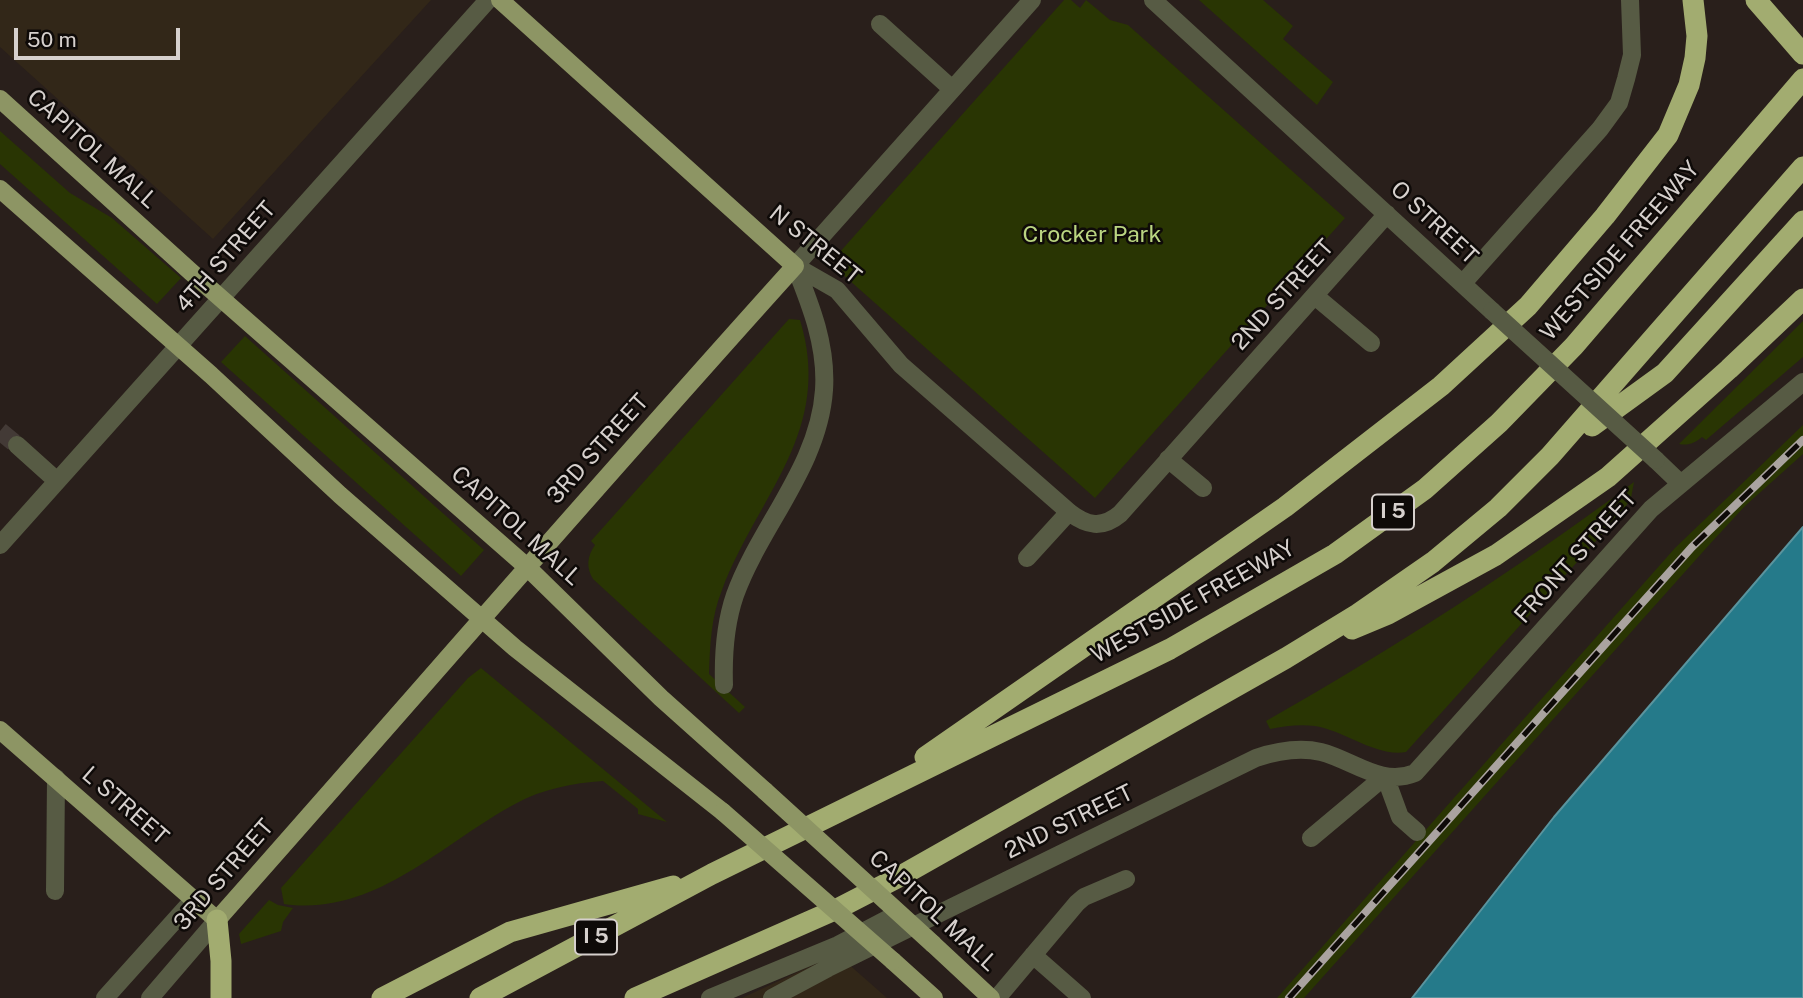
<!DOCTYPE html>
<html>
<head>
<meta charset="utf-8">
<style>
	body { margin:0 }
	#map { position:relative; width:1803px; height:998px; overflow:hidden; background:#291f1b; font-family:"Public Sans",sans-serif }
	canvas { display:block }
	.scale { position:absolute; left:14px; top:28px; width:166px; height:32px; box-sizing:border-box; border:4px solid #d6d0cd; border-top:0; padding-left:9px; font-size:21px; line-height:24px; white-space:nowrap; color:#d6d0cd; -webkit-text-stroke:5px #0e0a08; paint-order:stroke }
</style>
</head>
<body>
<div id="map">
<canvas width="1803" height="998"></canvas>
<div class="scale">50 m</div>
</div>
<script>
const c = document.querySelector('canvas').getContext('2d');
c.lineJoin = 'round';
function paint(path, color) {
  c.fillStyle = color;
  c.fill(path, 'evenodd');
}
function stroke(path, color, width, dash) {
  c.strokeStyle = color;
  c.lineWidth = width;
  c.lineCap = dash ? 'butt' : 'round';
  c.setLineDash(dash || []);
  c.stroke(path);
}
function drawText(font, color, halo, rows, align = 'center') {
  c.font = font + ' "Public Sans",sans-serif';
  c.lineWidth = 5;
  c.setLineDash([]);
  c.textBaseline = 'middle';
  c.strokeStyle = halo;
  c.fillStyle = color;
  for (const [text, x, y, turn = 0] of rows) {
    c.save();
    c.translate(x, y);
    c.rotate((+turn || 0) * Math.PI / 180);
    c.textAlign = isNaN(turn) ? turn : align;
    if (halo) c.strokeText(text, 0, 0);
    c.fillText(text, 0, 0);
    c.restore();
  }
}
const commercial = new Path2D(`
	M0,0H431L213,239L0,47Z
	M837,954L887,998H742Z`);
const green = new Path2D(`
	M1064,0H1071L1080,8L1086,0L1110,20L1128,25L1345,218L1095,498L840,272L849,262L839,253Z
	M1199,0H1263L1293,26L1283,39L1333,82L1317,105Z
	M0,131L70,193L112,218L181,278L157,304L0,164Z
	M789,319L800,320C834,431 758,495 722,590C711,617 710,645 709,674L745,707L739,713L593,579C586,568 587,556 595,545L591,541Z
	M1803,321V357L1706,440L1702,437C1695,443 1688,446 1679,444Z
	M245,336L484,550L461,576L221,362Z
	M1803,425V454L1745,506L1709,545L1304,998H1277L1675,548Z
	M1634,482L1631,498L1623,511L1406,752C1375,757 1346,731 1315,726C1300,724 1285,726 1270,729L1266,721C1394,648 1516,570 1634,482Z
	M481,668L667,822L638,814V809L603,781C573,783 542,789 515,804C442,843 375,917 284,904L281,888L468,678Z
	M269,900L278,905L293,908L283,922L281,931L241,944L239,934Z`);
const water = new Path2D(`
	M1803,527V998H1412L1554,817Z`);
const minorTunnel = new Path2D(`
	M0,431L17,445`);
const minor = new Path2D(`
	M1153,0L1492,311
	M880,24L952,89
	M795,266L837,290L901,365L1069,512C1087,526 1102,529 1120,514L1387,214
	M795,266L1032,0
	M1463,283L1600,129L1619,103L1626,79L1632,55L1630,0
	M1315,296L1371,343
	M17,445L57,481
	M1168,459L1203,488
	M1656,460L1680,483
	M0,545L488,0
	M1027,558L1069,512
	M724,685C723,654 725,624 735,595C760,526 819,466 824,390C827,346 811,306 795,266
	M1311,838L1385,776L1400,817L1417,832
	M55,891L56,778
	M1033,955L1082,998
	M105,998L194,899
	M150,998L217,920
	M710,998L838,945L899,913
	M772,998L828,968L1256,758C1277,751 1299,747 1321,752C1353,760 1381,787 1415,773L1651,509L1803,382
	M997,998L1077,903L1084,897L1126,879`);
const major = new Path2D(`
	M0,99L191,272L527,567L661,698L765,791
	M0,189L211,375L340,495L515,648L723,812
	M0,730L217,920C410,702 600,482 795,266L500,0
	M933,944L991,998
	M893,961L934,998`);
const highway = new Path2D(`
	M1756,0L1803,54
	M1592,426L1665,373L1803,221
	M1352,629L1388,614L1496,555L1608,477L1729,369L1803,299
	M925,757L1285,507L1441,386L1528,306L1605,216L1668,135L1689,85L1695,58L1697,36L1693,0
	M217,920L221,961V998
	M382,998L510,932L673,886
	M480,998L712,874L1170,649L1335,554L1425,489L1499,423L1574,346L1803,79
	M635,998L837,909L899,877L1286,658L1358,614L1433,562L1498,508L1550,456L1803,167`);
const rail = new Path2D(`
	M1289,998L1692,547L1803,440`);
const minorBridge = new Path2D(`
	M1492,311L1656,460`);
const majorBridge = new Path2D(`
	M765,791L933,944
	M723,812L893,961`);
const shields = [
	[1393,512,42],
	[596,937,42]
];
const shieldNames = [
	["I 5",1393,512],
	["I 5",596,937]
];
const streetNames = [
	["CAPITOL MALL",92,149,42],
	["O STREET",1434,223,43],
	["N STREET",815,245,39],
	["WESTSIDE FREEWAY",1620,251,-49],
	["4TH STREET",226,257,-49],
	["2ND STREET",1283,295,-48],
	["3RD STREET",598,449,-48],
	["CAPITOL MALL",516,526,42],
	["FRONT STREET",1576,557,-48],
	["WESTSIDE FREEWAY",1193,602,-29],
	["L STREET",125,806,41],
	["2ND STREET",1069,822,-26],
	["3RD STREET",224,875,-49],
	["CAPITOL MALL",933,911,43]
];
const parkNames = [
	["Crocker Park",1092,235]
];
paint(commercial, '#322718');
paint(green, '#293503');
paint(water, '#257a8a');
stroke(water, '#5a949e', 2);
stroke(minorTunnel, '#433a36', 18, [18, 9]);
stroke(minor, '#575b44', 18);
stroke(major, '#8d9564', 18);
stroke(highway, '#a2ac70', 21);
stroke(rail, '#aaa3a0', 8);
stroke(rail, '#0e0a08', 5, [16]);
stroke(minorBridge, '#575b44', 18);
stroke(majorBridge, '#8d9564', 18);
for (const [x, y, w] of shields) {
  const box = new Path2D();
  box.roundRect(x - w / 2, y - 17.5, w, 35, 5);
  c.fillStyle = '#0e0a08';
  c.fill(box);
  stroke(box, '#d6d0cd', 2);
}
drawText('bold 21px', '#d6d0cd', null, shieldNames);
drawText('23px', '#d6d0cd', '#0e0a08', streetNames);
drawText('23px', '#bad581', '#0e0a08', parkNames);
</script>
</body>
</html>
